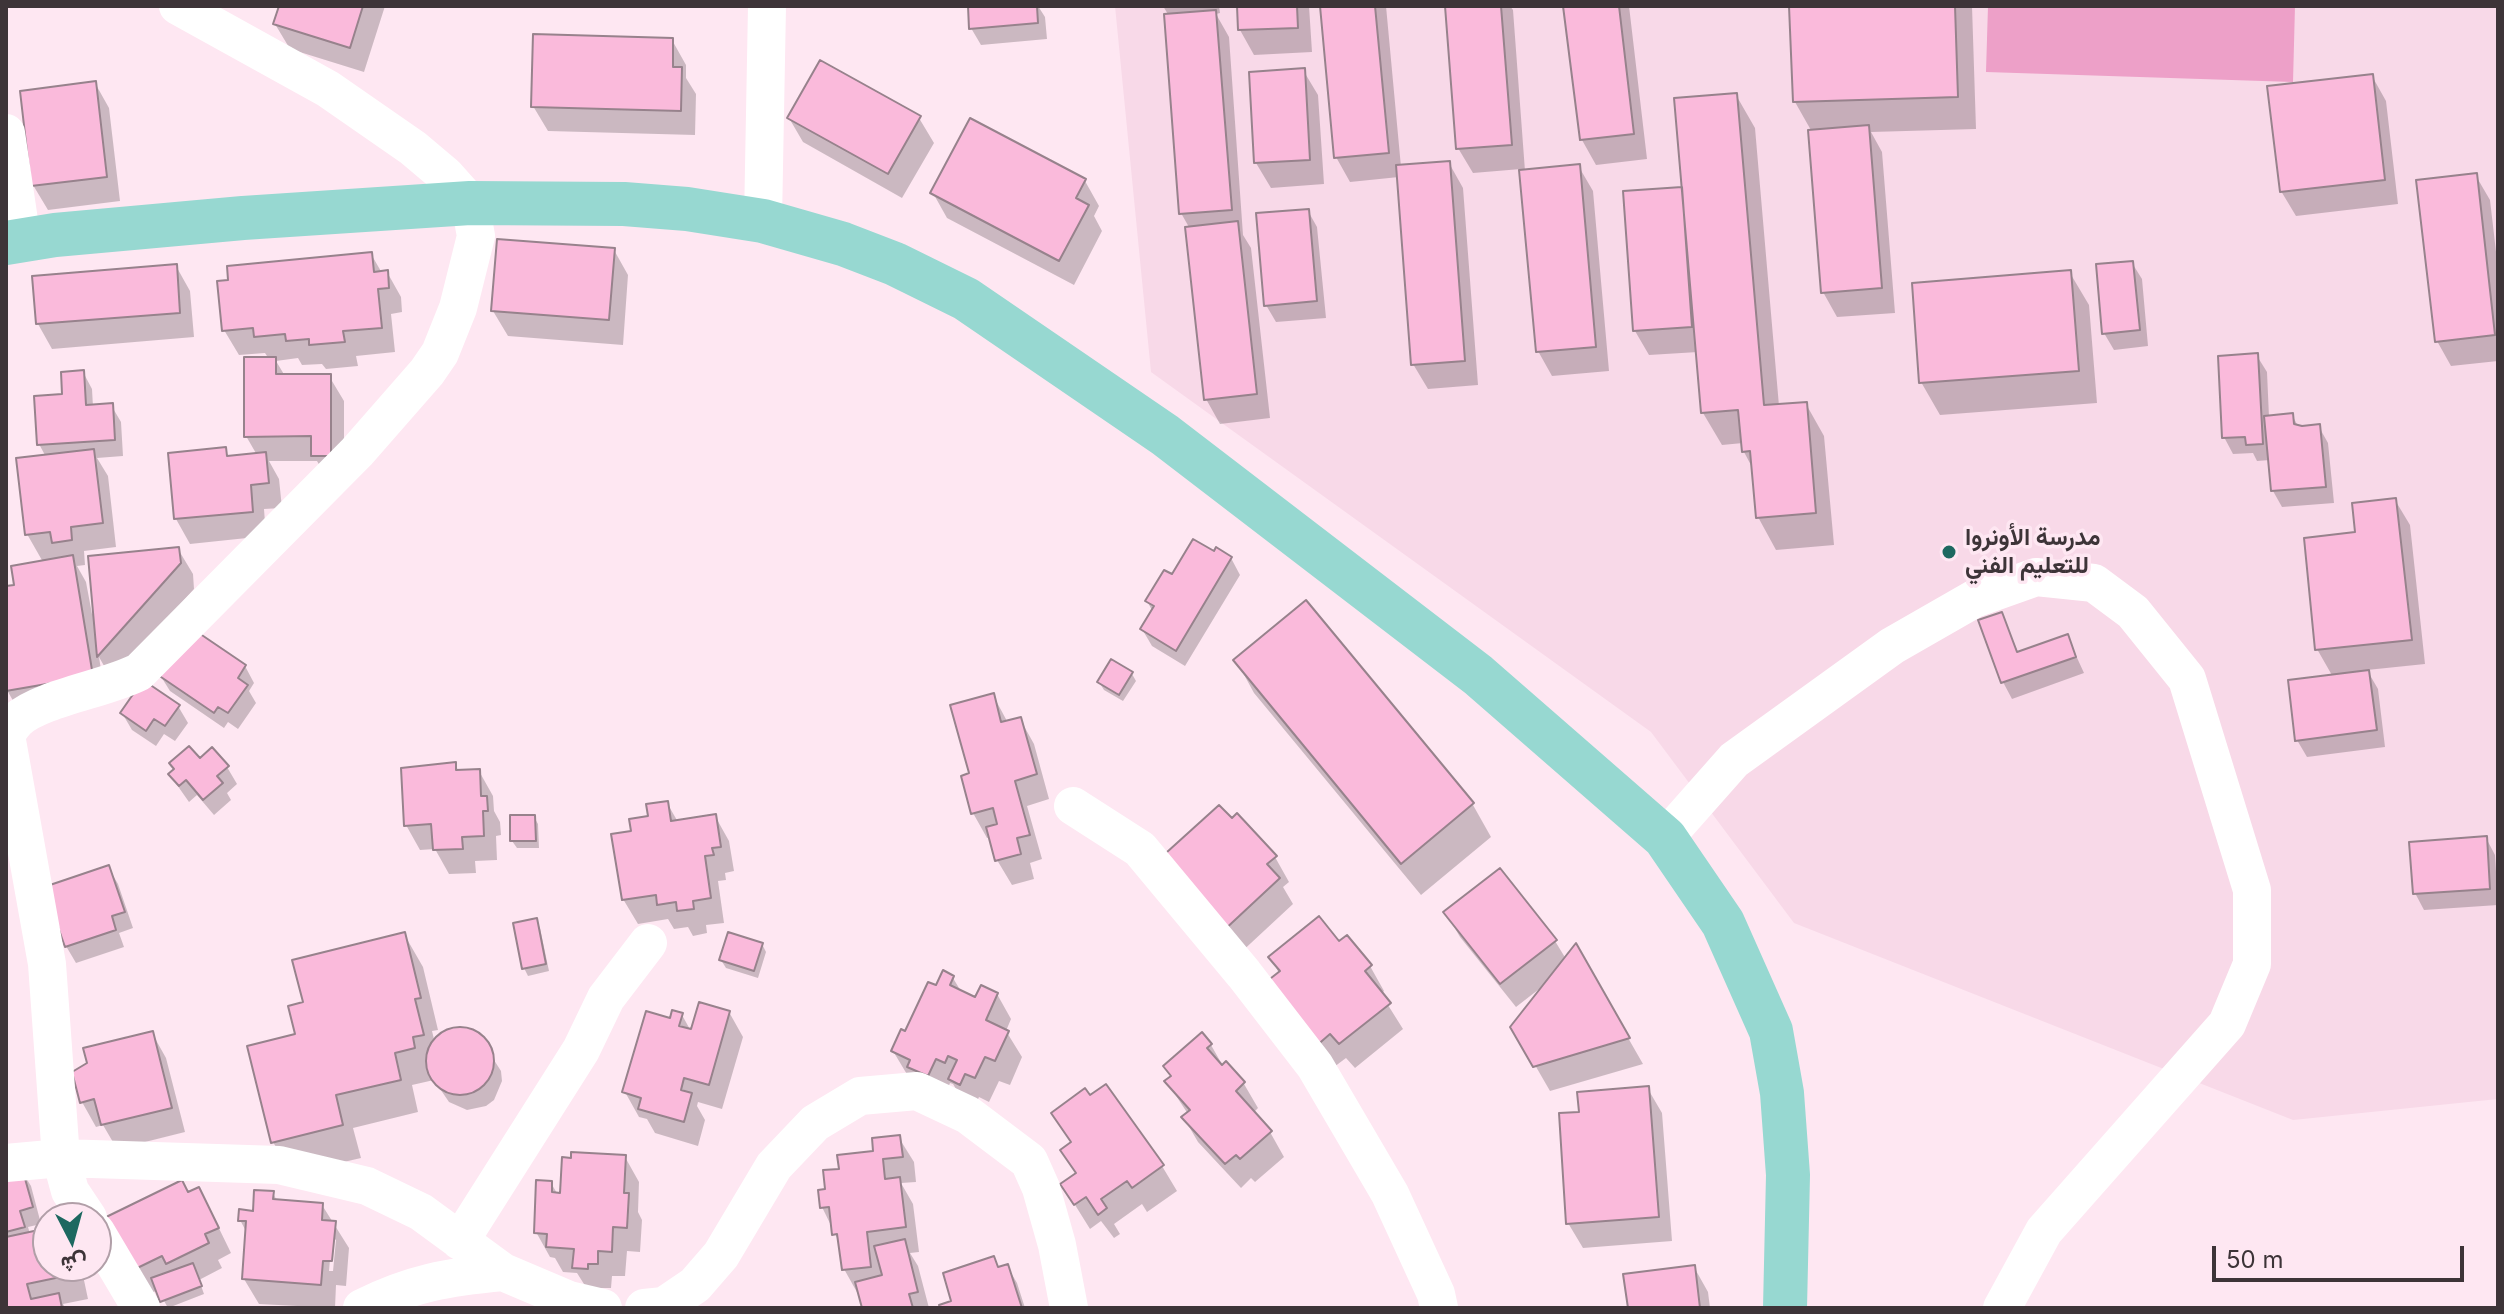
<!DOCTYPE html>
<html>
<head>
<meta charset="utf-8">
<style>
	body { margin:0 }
	#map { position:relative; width:2504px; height:1314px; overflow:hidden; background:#fee7f2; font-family:Inter,Vazirmatn,sans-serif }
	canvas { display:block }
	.frame { position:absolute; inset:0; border:8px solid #3d3438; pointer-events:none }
	.north { position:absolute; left:32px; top:1202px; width:80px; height:80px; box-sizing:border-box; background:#fee7f2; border:2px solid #b19fa8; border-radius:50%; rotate:174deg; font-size:22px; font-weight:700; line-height:32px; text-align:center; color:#3d3438 }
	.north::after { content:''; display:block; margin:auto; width:28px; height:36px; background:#1d6860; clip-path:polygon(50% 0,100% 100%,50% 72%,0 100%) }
	.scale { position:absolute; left:2212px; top:1246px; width:252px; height:36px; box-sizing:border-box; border:4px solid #3d3438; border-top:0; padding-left:10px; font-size:24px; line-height:28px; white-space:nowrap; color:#3d3438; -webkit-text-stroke:6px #fee7f2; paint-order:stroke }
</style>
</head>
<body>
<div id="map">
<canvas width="2504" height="1314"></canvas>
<div class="frame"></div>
<div class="north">ش</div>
<div class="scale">50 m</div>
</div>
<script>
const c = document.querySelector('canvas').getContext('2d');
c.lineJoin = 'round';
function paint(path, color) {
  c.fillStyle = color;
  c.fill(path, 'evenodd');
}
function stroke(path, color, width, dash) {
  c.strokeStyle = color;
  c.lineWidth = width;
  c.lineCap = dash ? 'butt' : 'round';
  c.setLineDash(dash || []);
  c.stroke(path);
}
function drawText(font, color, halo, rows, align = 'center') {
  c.font = font + ' Inter,Vazirmatn,sans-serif';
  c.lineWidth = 7;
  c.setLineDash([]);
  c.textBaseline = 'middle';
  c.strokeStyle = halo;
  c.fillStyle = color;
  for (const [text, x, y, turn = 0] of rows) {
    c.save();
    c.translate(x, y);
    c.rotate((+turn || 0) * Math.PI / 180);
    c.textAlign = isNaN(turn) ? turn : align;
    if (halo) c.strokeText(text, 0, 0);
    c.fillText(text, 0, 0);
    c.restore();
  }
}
const built = new Path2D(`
	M1115,6H2498V1099L2293,1120L1794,923L1651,732L1151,372Z`);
const green = new Path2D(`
	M1988,6H2295L2293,82L1986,72Z`);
const shadow = new Path2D(`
	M281,6H385L364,72L290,49L275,24Z
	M970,6H1038L1045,17L1047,39L981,45L971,28Z
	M1163,6H1219L1220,13L1216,14L1229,37L1243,235L1251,248L1270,418L1220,424L1206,399L1190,229L1181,213L1169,16Z
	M1239,6H1309L1312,52L1254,55L1240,30Z
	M1322,6H1386L1401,167L1449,163L1463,188L1478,385L1428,389L1413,364L1399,177L1350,182L1336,157Z
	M1447,6H1510L1513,10L1525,171L1579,167L1593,191L1609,371L1552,376L1538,351L1521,169L1473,173L1458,148Z
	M1565,6H1629L1647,159L1596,165L1582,140Z
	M1791,6H1972L1976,129L1871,132L1882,152L1895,313L1837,317L1823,292L1812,132L1795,102Z
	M672,40L686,65V78L696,94L695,135L548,131L533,106Z
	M1303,70L1318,95L1324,184L1271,188L1256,163Z
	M2372,76L2386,101L2398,204L2296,216L2281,191Z
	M95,83L109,108L120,201L48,210L33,185Z
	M1736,95L1755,128L1779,406L1806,404L1824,436L1834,545L1776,550L1758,517L1753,469L1744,452L1743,443L1722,445L1703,413L1698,352L1649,355L1635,331L1684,189Z
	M789,118H919L934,143L902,198L803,142Z
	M2476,176L2490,200L2498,269V361L2451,366L2437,341Z
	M1085,181L1099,206L1094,216L1102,231L1074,285L947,218L933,193Z
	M1308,211L1317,227L1326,318L1276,322L1266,305Z
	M614,250L628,275L623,345L508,336L493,311Z
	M371,254L382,273L387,272L401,297L402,312L391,314L395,352L356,356L358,366L326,369L322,364L302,365L298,358L276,361L285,376H329L344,401V480H328L317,461H269L279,479L282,508L264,509L266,536L190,544L176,519L224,449L229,458L257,455L246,436L269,359L265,353L239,355L224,330Z
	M2132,263L2142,279L2148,346L2114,350L2104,333Z
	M176,266L190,291L194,337L52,349L38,324Z
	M2070,273L2089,305L2097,403L1940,415L1921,382Z
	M2257,356L2267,372L2269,417L2292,415L2299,428L2319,427L2328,443L2334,503L2282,507L2273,491L2270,460L2257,461L2253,453L2233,454L2224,437Z
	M83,372L92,389L93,407L111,405L121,422L123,456L97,458L108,476L116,547L84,551L85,565L77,566L86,582L92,614L178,549L193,574L194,589L112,680L99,657L106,701L21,715L7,690L6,588L17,587L43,562L27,534L46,457L39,444L64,396Z
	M2395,500L2410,525L2425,664L2367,670L2378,689L2385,747L2307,757L2297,740L2333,677L2317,649L2357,534Z
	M1214,554L1231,558L1240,575L1185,666L1152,646L1142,629L1153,612L1147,601L1172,577Z
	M1306,603L1473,805L1491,837L1421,895L1254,693L1236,660Z
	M2001,614L2019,654L2067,636L2084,673L2012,699L2003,682Z
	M245,666L254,683L249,691L256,703L238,729L228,722L224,728L170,691L160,675Z
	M1132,674L1136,681L1123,701L1104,690L1099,682Z
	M993,695L1008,723L1020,719L1034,744L1049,799L1027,806L1042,859L1030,863L1034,879L1012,885L997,860L991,837L987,838L973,813L971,774Z
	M178,706L188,723L175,741L164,734L156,746L132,730L122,713Z
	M199,761L227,767L237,784L227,793L231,800L214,815L197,795L189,802L170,775Z
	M455,764L459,772L479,771L493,796L494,811L500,822L501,835L496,836L497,860L475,861L476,873L449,874L435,849L420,850L406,825Z
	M667,803L678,822L715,816L729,841L734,871L725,873L726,880L718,881L724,923L706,925L707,933L693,936L688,927L674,929L668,919L638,924L623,899L634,833Z
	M534,817L538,824L539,848H517L512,841Z
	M2486,838L2495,855L2498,905L2424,910L2415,893Z
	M1275,857L1289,882L1283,887L1293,904L1237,956L1172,887Z
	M108,867L118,884L133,928L119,933L124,947L76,963L66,946Z
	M1446,913L1555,941L1566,959L1576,947L1643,1064L1550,1091L1513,1027L1543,986L1516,1007L1460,937Z
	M536,920L540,928L549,971L528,976L524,968Z
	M404,934L423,967L438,1030L432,1031L435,1043L439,1037L448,1031L458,1029L469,1030L478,1035L501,1071L502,1081L494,1100L486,1106L467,1110L449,1102L434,1080L412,1085L418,1112L353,1128L361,1158L292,1174L273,1142L305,1004Z
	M1339,943L1370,966L1384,991L1381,994L1403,1029L1355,1068L1346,1058L1330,1070L1271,958Z
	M762,944L766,952L758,978L726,968L721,960Z
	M953,978L962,993L976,999L997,994L1011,1019L1006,1031L1022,1057L1010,1085L999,1081L989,1102L979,1097L974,1108L965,1104L953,1084L950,1083L943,1100L908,1076L893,1051L937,988Z
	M729,1012L743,1037L722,1109L698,1102L697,1106L705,1120L698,1146L655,1133L647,1119L639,1117L625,1092L671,1021L682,1015L692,1033Z
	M152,1033L166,1058L185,1132L117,1149L103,1125L96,1127L82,1102Z
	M1211,1045L1223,1066L1226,1064L1244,1084L1258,1108L1253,1113L1270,1132L1284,1157L1255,1182L1251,1178L1241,1188L1198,1142L1184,1118L1188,1114L1167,1082L1171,1078L1165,1067Z
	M1648,1089L1662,1113L1672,1241L1583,1248L1568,1223L1581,1114Z
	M1054,1113L1162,1166L1177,1191L1147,1212L1142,1204L1114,1224L1120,1234L1114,1238L1101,1221L1090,1229L1062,1184L1076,1175L1062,1150L1072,1144Z
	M899,1138L914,1162L916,1182L901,1183L913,1204L919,1252L910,1253L918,1266L929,1308H864L860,1294H858L844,1269L841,1246L822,1207L827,1191L841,1171Z
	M625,1157L639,1182L638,1212L642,1220L640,1252L627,1251L625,1276H612L611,1288H601V1293L589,1292L577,1273L563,1272L555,1258L550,1257L536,1232L551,1183L558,1195Z
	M21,1170L31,1186L41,1224L28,1227L30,1234L48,1230V1266H81L88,1299L63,1304L65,1308H6V1174Z
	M273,1193L277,1201L322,1205L349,1248L346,1286L336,1285L335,1308L259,1304L244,1279L247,1233L240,1220L255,1213ZM332,1237L336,1240L333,1271H329Z
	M212,1214L231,1253L218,1260L222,1268L199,1280L204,1294L168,1308L158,1290L143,1297L129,1272Z
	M993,1259L999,1269L1007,1266L1017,1283L1025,1308H942L954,1302Z
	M1694,1267L1708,1292L1710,1308H1630Z`);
const building = new Path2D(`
	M279,6H363L350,48L273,24Z
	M968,6H1037L1038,23L969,29Z
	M1237,6H1297L1298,28L1238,30Z
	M1320,6H1375L1389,153L1334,158Z
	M1445,6H1501L1512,145L1456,149Z
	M1563,6H1619L1634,134L1580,140Z
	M1789,6H1955L1958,97L1793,102Z
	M1216,10L1232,210L1179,214L1164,14Z
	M533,34L673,38V67H682L681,111L531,107Z
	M820,60L921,116L888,174L787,118Z
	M1305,68L1310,160L1254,163L1249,72Z
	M2373,74L2385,180L2280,192L2267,86Z
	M96,81L107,177L31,186L20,91Z
	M1737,93L1764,405L1807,402L1816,513L1756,518L1750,451L1742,452L1738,410L1701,413L1674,98Z
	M970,118L1086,179L1076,198L1089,205L1059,261L930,193Z
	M1869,125L1882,288L1821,293L1808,130Z
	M1450,161L1465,361L1411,365L1396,165Z
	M1580,164L1596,347L1536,352L1519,170Z
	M2477,173L2495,335L2435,342L2416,180Z
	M1682,187L1692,327L1633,331L1623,191Z
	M1309,209L1317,301L1264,306L1256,213Z
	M1238,221L1257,394L1204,400L1185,227Z
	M497,239L615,248L609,320L491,311Z
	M372,252L374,272L388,270L389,288L378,289L382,328L343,331L345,342L309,345V339L286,341L285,334L254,337L253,328L222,331L217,281L228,280L227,266Z
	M2133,261L2140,330L2102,334L2096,264Z
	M177,264L180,313L36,324L32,276Z
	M2071,270L2079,371L1919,383L1912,283Z
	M2258,353L2263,444L2246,445L2245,437L2222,438L2218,356Z
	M244,357H276V374H331V456H311V436L244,437Z
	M84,370L86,405L113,403L115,440L37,445L34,396L62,394L61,372Z
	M2293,413L2294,424L2302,426L2320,424L2326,487L2271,491L2264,416Z
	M226,447L227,456L266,452L269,483L251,485L253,512L174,519L168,453Z
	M94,449L103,523L71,527L72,540L52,543L50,532L25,535L16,458Z
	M2396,498L2412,640L2315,650L2304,538L2355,532L2352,503Z
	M1193,539L1214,551L1216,547L1232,557L1176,651L1140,629L1154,606L1145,601L1164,570L1172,574Z
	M179,547L181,563L97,657L88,556Z
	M73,555L93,676L6,691V586L14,585L11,566Z
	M1306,600L1474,803L1401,864L1233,660Z
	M2002,612L2017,652L2068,634L2076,657L2001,683L1978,620Z
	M190,627L246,665L238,678L248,685L228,713L218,707L214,713L158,675Z
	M1111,659L1133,672L1119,695L1097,682Z
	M2369,670L2377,730L2295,741L2288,680Z
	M143,680L180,705L165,726L154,719L146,731L120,713Z
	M994,693L1001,722L1021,717L1037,774L1015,781L1030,835L1017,838L1021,854L995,861L986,827L997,824L993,808L971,814L961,776L969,773L950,705Z
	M189,746L200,758L212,747L229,766L217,776L223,783L203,800L186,780L179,786L168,774L174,769L169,763Z
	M456,762V770L480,769L481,796H487L488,811H483L484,836L462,837L463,849L433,850L431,824L404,826L401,768Z
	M668,801L671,821L716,814L721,847L712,848L714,855L705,856L711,898L693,901L694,909L677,911L676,902L657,905L656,895L622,900L611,834L631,831L629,819L648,816L646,804Z
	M1219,805L1232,818L1237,813L1277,856L1267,864L1280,878L1221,933L1156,862Z
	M510,815H535L536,841H510Z
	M2487,836L2490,889L2413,894L2409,842Z
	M109,865L125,912L112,916L116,930L65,947L44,887Z
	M1500,868L1557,940L1500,984L1443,912Z
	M1319,916L1339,941L1347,935L1372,965L1365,971L1391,1003L1339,1044L1330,1034L1315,1047L1266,982L1280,971L1268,957Z
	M537,918L546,964L522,969L513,923Z
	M405,932L421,998L415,999L424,1035L413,1037L415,1048L395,1053L401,1080L336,1095L343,1125L271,1143L247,1046L295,1034L288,1006L303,1002L292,960Z
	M728,932L763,943L754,971L719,960Z
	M1576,943L1630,1038L1533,1067L1510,1027Z
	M943,970L954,976L950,985L975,997L981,985L998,993L986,1020L1009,1031L995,1061L985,1057L975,1078L965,1074L960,1085L948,1079L957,1060L948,1056L945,1063L936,1059L928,1076L907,1067L910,1060L891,1051L901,1029L905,1031L928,982L936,985Z
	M699,1002L730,1011L709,1085L684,1078L681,1090L692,1093L684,1122L638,1109L641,1098L622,1092L646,1011L670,1018L672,1010L683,1013L679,1026L691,1029Z
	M426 1061a34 34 0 1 1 68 0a34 34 0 1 1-68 0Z
	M153,1031L172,1108L101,1125L94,1099L80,1103L72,1072L87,1063L83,1048Z
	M1202,1032L1212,1044L1207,1048L1222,1065L1226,1061L1245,1082L1236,1091L1272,1131L1240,1159L1236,1155L1225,1164L1181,1117L1190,1110L1164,1081L1171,1076L1163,1066Z
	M1106,1084L1164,1165L1132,1188L1127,1181L1101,1199L1107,1208L1098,1215L1086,1197L1074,1205L1060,1184L1076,1173L1060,1150L1071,1142L1051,1113L1085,1088L1090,1095Z
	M1649,1086L1659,1217L1566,1224L1559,1113L1579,1112L1577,1092Z
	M900,1135L903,1157L883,1159L885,1179L900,1177L906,1227L867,1232L871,1267L842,1270L837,1234L832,1235L829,1207L820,1208L818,1190L825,1189L823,1170L839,1169L837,1155L873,1151L872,1138Z
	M571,1152L626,1155L624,1193H629L627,1228L613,1227L612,1252L598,1251V1264H588V1269L572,1268L574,1249L546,1247L547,1234L534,1233L536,1180L552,1181V1192L560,1193L562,1157L571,1158Z
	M22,1168L33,1207L20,1211L25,1227L6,1232V1172Z
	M182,1180L188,1192L199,1187L219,1228L205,1234L209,1243L166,1264L162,1256L127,1273L100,1220Z
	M254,1190L274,1191L273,1199L323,1203L322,1220L336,1221L332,1261H323L321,1285L242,1279L246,1221H238L239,1209L253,1211Z
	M48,1228V1266H73L75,1274L27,1284L31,1299L59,1293L62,1308H6V1237Z
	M905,1239L918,1292L909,1294L913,1308H862L855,1282L882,1275L874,1246Z
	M994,1256L998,1267L1008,1264L1022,1308H940L939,1305L951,1301L943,1273Z
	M193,1263L202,1286L160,1302L151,1278Z
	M1695,1265L1700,1308H1628L1623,1274Z`);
const minor = new Path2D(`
	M6,133L22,241
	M763,221L767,6
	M6,735C9,730 13,724 17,720C41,698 106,689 139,672L357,452L427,372L440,353L458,308L476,236L470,203L445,175L413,148L328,89L178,6
	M6,735L47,964L61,1158L70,1191L88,1218
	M1073,806L1140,849L1244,974L1315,1066L1390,1194L1436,1294L1439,1308
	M1665,838L1734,760L1892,646L1974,599L2036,577L2094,583L2133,612L2187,679L2252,890V964L2227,1024L2044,1231L2002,1308
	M6,1163L61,1158L279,1165L367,1186L421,1212L503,1272L569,1300L603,1308
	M96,1232L141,1308
	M460,1241L581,1050L606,998L648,943
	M362,1308C412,1283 448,1277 503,1272
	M644,1308L664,1306L695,1285L721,1255L774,1166L815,1123L860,1096L917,1091L968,1115L1029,1161L1041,1188L1057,1245L1069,1308`);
const major = new Path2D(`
	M6,243L55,235L243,218L470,203L624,204L687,209L763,221L843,244L895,264L966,299L1165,435L1478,675L1665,838L1723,923L1771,1031L1782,1093L1788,1175L1785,1308`);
const markers = [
	[1949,552,8,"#1d6860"]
];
const poiNames = [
	["مدرسة الأونروا",1965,538],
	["للتعليم الفني",1965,566]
];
paint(built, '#f8d9e8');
paint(green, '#eda0c8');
paint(shadow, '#0003');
paint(building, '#fabadb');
stroke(building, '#97828c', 2);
stroke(minor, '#fff', 38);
stroke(major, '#97d8d1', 44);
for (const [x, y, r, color] of markers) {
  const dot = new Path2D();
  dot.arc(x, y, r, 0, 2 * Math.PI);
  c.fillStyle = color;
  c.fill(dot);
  stroke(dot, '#fee7f2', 3);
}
drawText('bold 24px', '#3d3438', '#fee7f2', poiNames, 'left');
</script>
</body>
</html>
